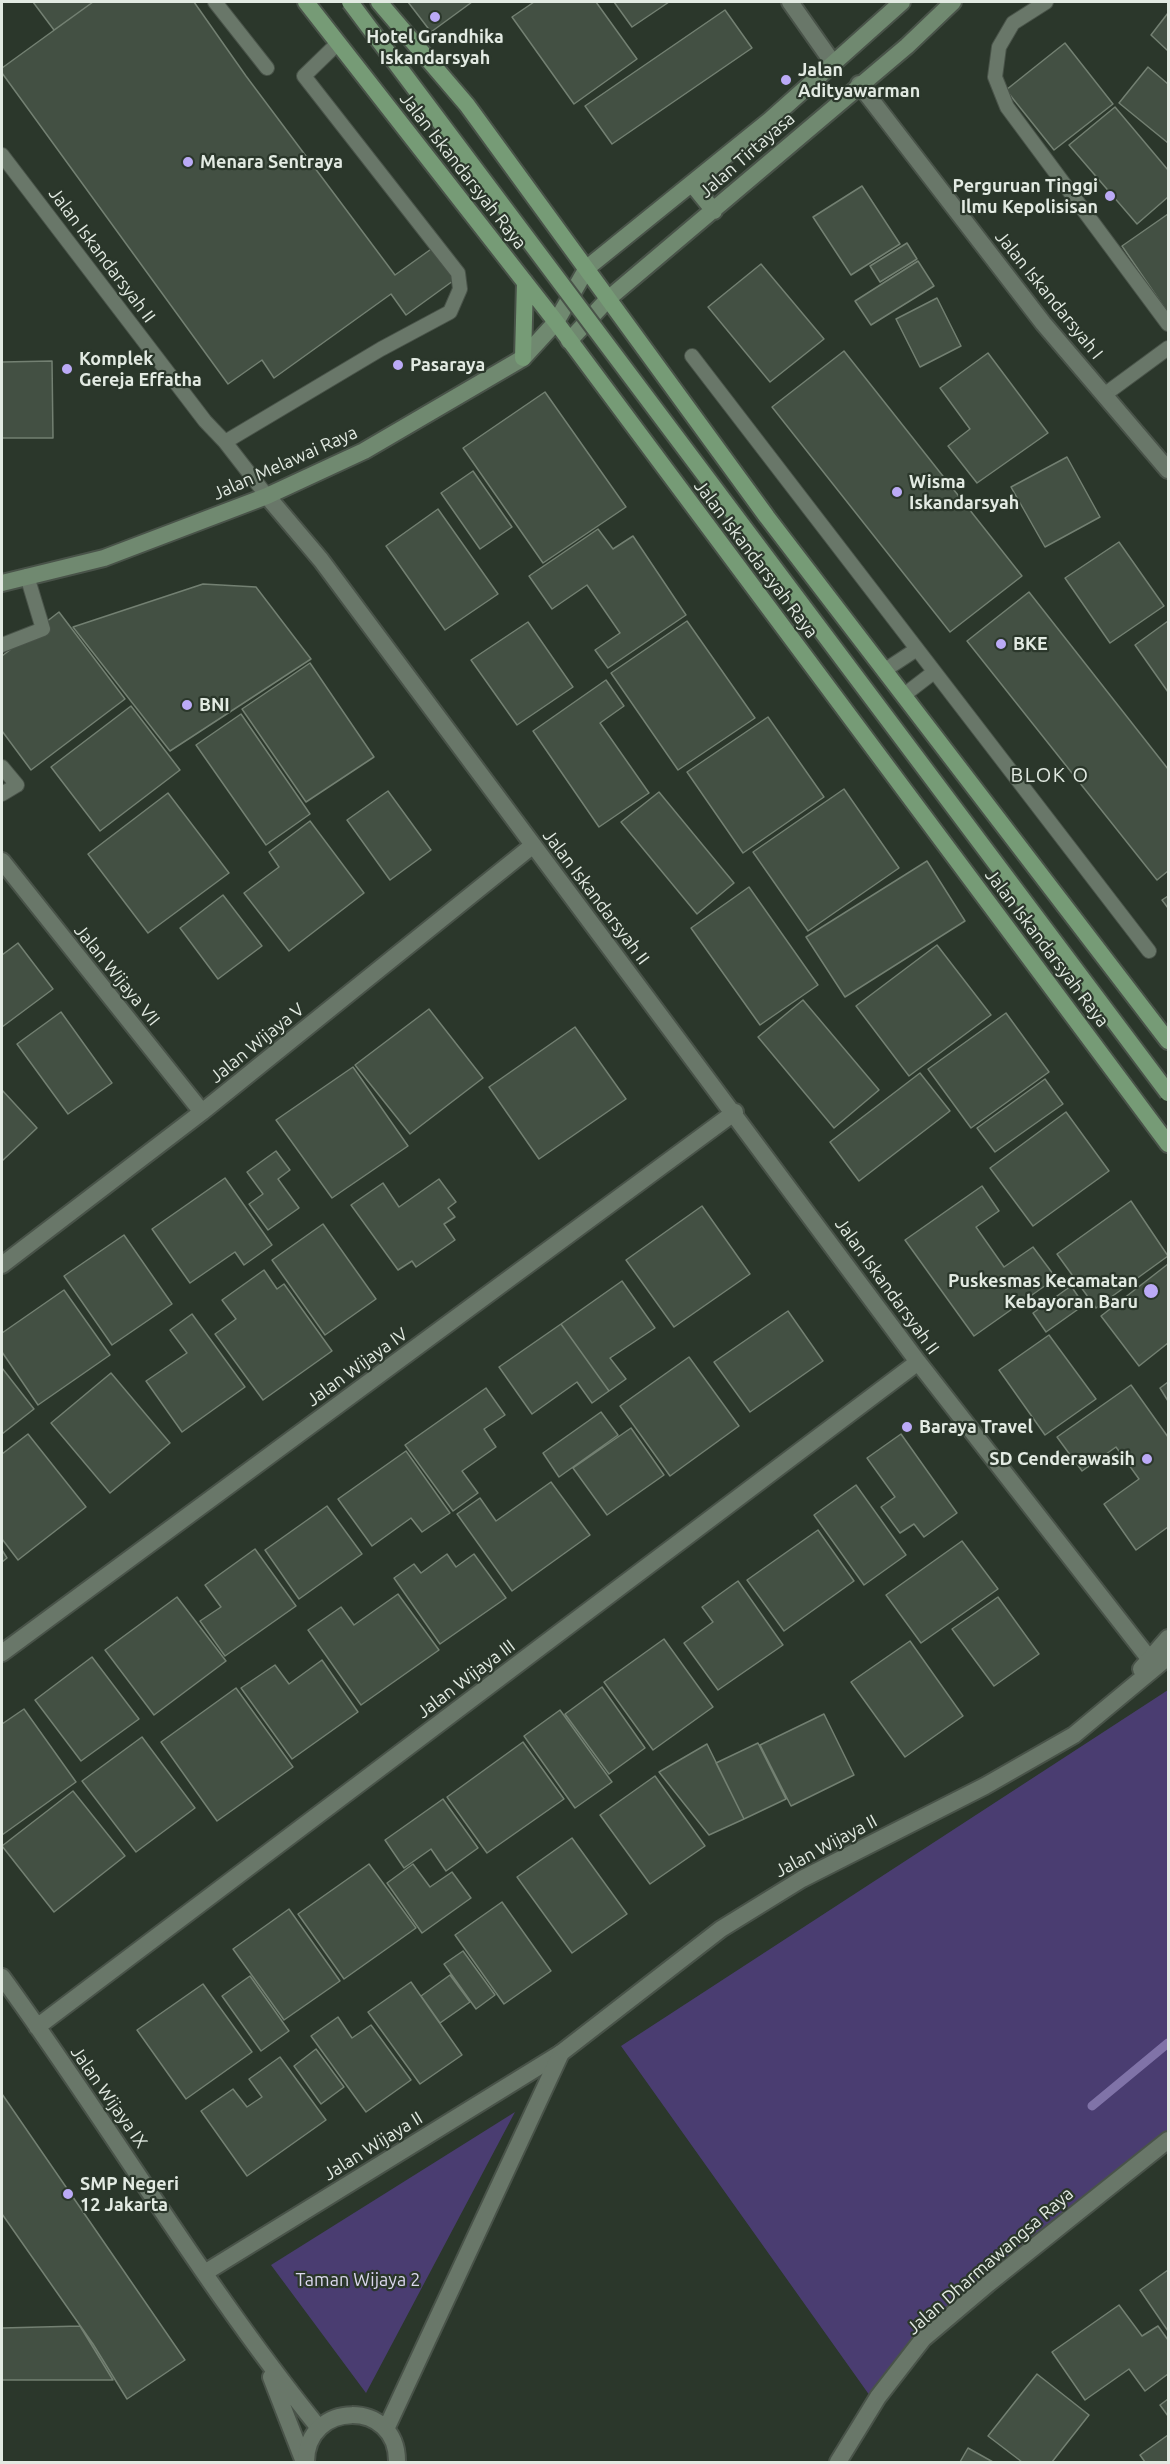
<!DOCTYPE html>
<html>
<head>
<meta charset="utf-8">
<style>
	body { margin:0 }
	#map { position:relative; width:1170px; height:2464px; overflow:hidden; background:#2b372b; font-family:Ubuntu,sans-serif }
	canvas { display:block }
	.frame { position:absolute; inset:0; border:3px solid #e2eae2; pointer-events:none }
</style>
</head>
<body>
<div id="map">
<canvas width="1170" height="2464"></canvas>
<div class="frame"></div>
</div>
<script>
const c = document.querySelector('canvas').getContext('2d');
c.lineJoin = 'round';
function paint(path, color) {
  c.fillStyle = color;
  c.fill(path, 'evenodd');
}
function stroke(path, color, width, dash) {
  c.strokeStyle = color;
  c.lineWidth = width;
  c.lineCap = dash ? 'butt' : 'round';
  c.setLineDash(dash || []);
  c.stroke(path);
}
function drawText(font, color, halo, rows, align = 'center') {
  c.font = font + ' Ubuntu,sans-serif';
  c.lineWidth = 4.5;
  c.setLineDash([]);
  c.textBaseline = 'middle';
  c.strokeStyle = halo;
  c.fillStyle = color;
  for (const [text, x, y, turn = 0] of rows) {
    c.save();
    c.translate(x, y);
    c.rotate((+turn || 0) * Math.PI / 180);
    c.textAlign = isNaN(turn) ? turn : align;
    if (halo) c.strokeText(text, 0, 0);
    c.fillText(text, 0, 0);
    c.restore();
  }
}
const green = new Path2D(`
	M1168,1690V2138L920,2333L870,2396L621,2046Z
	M515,2112L366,2393L271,2265Z`);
const stream = new Path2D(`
	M1092,2106L1168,2043`);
const building = new Path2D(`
	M33,2H93L54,30Z
	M93,2H194L246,76L395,275L434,247L457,278L406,315L391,294L274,378L262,360L228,384L2,73V68Z
	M408,2H472L431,32Z
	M534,2H596L637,59L574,104L512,17Z
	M614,2H669L632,27Z
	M725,10L752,48L612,144L585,106Z
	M1168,13V51L1151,35Z
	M1065,43L1113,104L1054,150L1006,90Z
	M1148,67L1168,84V143L1119,103Z
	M1115,107L1168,170V197L1137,224L1069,145Z
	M862,186L900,244L851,275L813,217Z
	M1168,214V313L1122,246Z
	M907,243L917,259L880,282L870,266Z
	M918,261L934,286L871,325L855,301Z
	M761,264L824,339L770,382L708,307Z
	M937,298L961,346L920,367L896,319Z
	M844,351L1022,576L950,632L772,407Z
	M988,353L1048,433L977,483L948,446L970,429L940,388Z
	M52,361L53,438H2V362Z
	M545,392L626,507L543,563L463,448Z
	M1067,457L1100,517L1045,547L1011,487Z
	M473,471L512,527L480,549L441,493Z
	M438,509L498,594L445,630L386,546Z
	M598,529L613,549L633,536L686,615L608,668L595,650L620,633L587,585L552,609L529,576Z
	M1119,542L1164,606L1110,643L1065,578Z
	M203,584L256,587L311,659L170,751L73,627Z
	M1029,592L1168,769V871L1157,880L967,641Z
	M59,612L125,699L31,770L2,731V656Z
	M687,621L755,718L678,770L611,673Z
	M1168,621V692L1135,645Z
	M528,622L573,687L517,725L471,660Z
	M310,663L374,757L306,802L242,709Z
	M606,680L624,706L600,723L649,793L599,827L533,731Z
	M131,706L180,770L100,831L51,767Z
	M241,714L310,814L266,845L196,745Z
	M768,717L824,797L743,853L687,772Z
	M844,789L899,868L808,931L753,852Z
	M388,791L431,850L390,880L347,820Z
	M659,792L734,883L697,914L621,822Z
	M168,793L229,873L148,933L88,854Z
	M310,821L364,893L289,951L244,893L279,867L269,852Z
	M927,861L965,921L845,997L806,937Z
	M749,887L818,985L760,1025L691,928Z
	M223,895L262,946L218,979L180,928Z
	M1168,896V908L1162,900Z
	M18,943L53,989L2,1027V955Z
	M937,945L991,1015L909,1076L856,1006Z
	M803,1000L879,1090L834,1128L758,1037Z
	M429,1009L483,1078L410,1134L355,1065Z
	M61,1012L112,1083L68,1114L17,1044Z
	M1006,1013L1049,1072L971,1128L928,1069Z
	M575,1027L626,1099L539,1159L489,1087Z
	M353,1067L408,1146L332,1198L276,1120Z
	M920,1073L950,1111L859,1181L830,1142Z
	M1045,1079L1063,1104L995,1152L977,1128Z
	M2,1090L37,1128L2,1161Z
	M1066,1112L1109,1171L1033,1226L990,1168Z
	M276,1151L290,1170L278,1179L299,1208L268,1230L249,1204L263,1194L247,1172Z
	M225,1178L272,1245L244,1265L235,1252L190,1283L152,1229Z
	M439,1179L456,1202L448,1208L455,1217L444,1224L455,1240L416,1267L412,1261L398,1270L351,1205L383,1183L399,1207Z
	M982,1186L999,1211L976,1227L1004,1267L1033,1247L1056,1278L974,1336L905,1240Z
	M1131,1201L1168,1256L1096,1308L1057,1254Z
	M702,1206L750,1274L674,1327L626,1260Z
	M323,1224L376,1299L325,1335L272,1260Z
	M124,1235L172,1304L112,1345L64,1276Z
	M1168,1264V1343L1139,1366L1101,1316Z
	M264,1270L277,1289L284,1284L332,1351L263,1400L215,1334L236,1319L222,1300Z
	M622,1281L655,1328L610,1358L626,1379L609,1391L561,1324Z
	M1071,1286L1084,1305L1046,1332L1033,1313Z
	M64,1290L110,1355L38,1405L2,1352V1333Z
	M788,1311L823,1361L750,1412L714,1362Z
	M192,1314L245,1387L182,1432L146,1381L187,1353L170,1330Z
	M561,1324L609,1391L592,1403L577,1382L532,1414L499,1367Z
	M1049,1335L1096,1399L1045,1435L999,1370Z
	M689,1357L739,1426L670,1476L620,1406Z
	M2,1368L34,1409L2,1434Z
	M111,1373L170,1443L110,1493L51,1423Z
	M1168,1382V1401L1160,1388Z
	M1131,1385L1168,1437V1527L1136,1550L1104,1504L1139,1479L1116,1447L1082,1471L1057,1437Z
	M486,1388L505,1415L484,1429L496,1447L462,1471L478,1493L453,1511L405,1445Z
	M601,1412L618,1435L559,1477L543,1453Z
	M631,1428L664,1475L607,1515L573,1468Z
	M28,1434L86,1507L18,1560L2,1539V1454Z
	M901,1434L957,1513L924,1537L914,1524L900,1533L881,1507L895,1497L867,1458Z
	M406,1451L450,1513L422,1532L411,1518L372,1546L338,1499Z
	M551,1482L590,1535L512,1591L457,1514L480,1498L496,1521Z
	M856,1485L906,1555L864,1585L814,1515Z
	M327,1506L362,1554L299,1599L265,1550Z
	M818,1530L854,1581L784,1631L747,1580Z
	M962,1541L998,1589L921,1643L886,1595Z
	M255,1549L296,1606L225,1656L200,1621L221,1607L205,1585Z
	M2,1550L7,1558L2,1562Z
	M447,1554L456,1567L474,1554L506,1598L440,1644L394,1578L414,1564L421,1573Z
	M738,1581L783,1645L718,1690L684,1643L713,1622L702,1607Z
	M398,1594L439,1650L361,1705L308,1630L341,1607L354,1625Z
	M177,1597L226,1661L154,1715L105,1650Z
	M998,1597L1039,1654L994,1686L952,1629Z
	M664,1639L713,1707L653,1750L604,1682Z
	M910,1641L963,1716L905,1757L851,1682Z
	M92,1657L139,1719L81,1761L35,1700Z
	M322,1660L358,1712L292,1759L241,1688L275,1665L289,1684Z
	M602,1687L645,1748L609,1774L565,1714Z
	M236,1688L293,1767L217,1821L161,1742Z
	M24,1709L76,1782L2,1835V1724Z
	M560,1710L612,1782L575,1808L524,1736Z
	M824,1714L854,1775L791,1806L760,1745Z
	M142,1737L195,1808L136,1852L82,1781Z
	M523,1742L564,1799L487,1853L447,1797Z
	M758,1743L786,1799L744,1819L716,1763Z
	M707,1744L744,1819L709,1835L659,1772Z
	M655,1776L705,1846L650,1884L600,1815Z
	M73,1791L125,1856L54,1912L2,1846Z
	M443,1799L478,1848L446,1871L431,1849L404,1868L385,1840Z
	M572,1838L627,1914L572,1953L517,1877Z
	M369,1864L416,1928L344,1979L298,1914Z
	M413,1864L430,1887L452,1872L471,1898L422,1933L387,1883Z
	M502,1902L551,1971L504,2004L455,1935Z
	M289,1909L340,1981L284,2020L233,1949Z
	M463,1951L495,1995L476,2009L444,1964Z
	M450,1975L470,2002L440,2023L421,1996Z
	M250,1976L289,2031L261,2051L222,1996Z
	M411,1982L462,2055L420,2084L368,2012Z
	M203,1984L252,2052L186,2099L137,2030Z
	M338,2017L352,2038L371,2025L411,2080L366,2112L311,2036Z
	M316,2049L344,2087L321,2104L294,2066Z
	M280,2057L326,2120L247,2176L201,2111L233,2089L247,2107L262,2097L249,2079Z
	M2,2094L185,2360L127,2399L93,2344L2,2214Z
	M1168,2270V2331L1140,2290Z
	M1119,2305L1142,2336L1158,2326L1168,2340V2374L1145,2391L1129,2369L1085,2400L1052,2352Z
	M80,2326L113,2380H2V2328Z
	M1037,2374L1089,2415L1052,2462H1022L988,2436Z
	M1168,2399V2416L1160,2405Z
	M1168,2435V2462H1145L1140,2455Z
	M968,2448L993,2462H960Z`);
const service = new Path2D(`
	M215,2L267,68
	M1046,2L1013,23L999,47L995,77L1007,107L1168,324
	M2,155L205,421L225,442L267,496
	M692,356L1149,951
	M1104,395L1168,348
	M225,442L381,349L450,312L460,289L458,273L304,76L338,43
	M2,645L43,629L27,576
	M885,670L917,649
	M904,695L934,672
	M2,767L17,785L2,794`);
const minor = new Path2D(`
	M790,2L833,63
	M859,84L1043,323L1168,470
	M267,496L321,560L918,1362L1155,1666
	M2,861L202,1112
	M2,1265L202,1112L532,846
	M2,1653L735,1112
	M2,1977C110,2125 204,2286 319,2428
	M37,2027L918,1362
	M206,2272L561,2053
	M271,2377L304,2462
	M838,2462L878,2397L923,2339L988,2284L1168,2140`);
const tertiary = new Path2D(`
	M1141,1669L1168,1638
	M386,2429L561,2053L721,1929L802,1879L985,1786L1074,1735L1168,1657
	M306,2462C306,2400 398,2399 397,2462`);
const secondary = new Path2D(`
	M692,184L714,211
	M569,341L608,299L907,46L953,2
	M2,583L104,558L267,496L364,451L523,358L556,322L587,268L770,120L902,2`);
const primary = new Path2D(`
	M306,2L556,322L1168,1144
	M379,2L467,105L767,517L1168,1041
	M523,358L525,282`);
const primaryBridge = new Path2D(`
	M350,2L1168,1093`);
const markers = [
	[435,17,6,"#bbaaf6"],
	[786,80,6,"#bbaaf6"],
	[188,162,6,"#bbaaf6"],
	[1110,196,6,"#bbaaf6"],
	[398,365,6,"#bbaaf6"],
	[67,369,6,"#bbaaf6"],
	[897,492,6,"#bbaaf6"],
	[1001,644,6,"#bbaaf6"],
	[187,705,6,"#bbaaf6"],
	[1151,1291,8,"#bbaaf6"],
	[907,1427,6,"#bbaaf6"],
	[1147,1459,6,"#bbaaf6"],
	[68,2194,6,"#bbaaf6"]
];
const poiNames = [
	["Hotel Grandhika",435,37,"center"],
	["Iskandarsyah",435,58,"center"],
	["Jalan",798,70],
	["Adityawarman",798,91],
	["Menara Sentraya",200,162],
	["Perguruan Tinggi",1098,186,"right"],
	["Ilmu Kepolisisan",1098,207,"right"],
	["Komplek",79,359],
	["Gereja Effatha",79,380],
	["Pasaraya",410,365],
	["Wisma",909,482],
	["Iskandarsyah",909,503],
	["BKE",1013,644],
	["BNI",199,705],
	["Puskesmas Kecamatan",1138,1281,"right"],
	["Kebayoran Baru",1138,1302,"right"],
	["Baraya Travel",919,1427],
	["SD Cenderawasih",1135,1459,"right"],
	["SMP Negeri",80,2184],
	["12 Jakarta",80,2205]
];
const streetNames = [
	["Jalan Tirtayasa",747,155,-41],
	["Jalan Iskandarsyah Raya",463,171,52],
	["Jalan Iskandarsyah II",102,255,53],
	["Jalan Iskandarsyah I",1049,295,51],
	["Jalan Melawai Raya",285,463,-24],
	["Jalan Iskandarsyah Raya",756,559,53],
	["Jalan Iskandarsyah II",596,897,53],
	["Jalan Iskandarsyah Raya",1047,948,53],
	["Jalan Wijaya VII",117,975,51],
	["Jalan Wijaya V",257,1043,-39],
	["Jalan Iskandarsyah II",887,1286,54],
	["Jalan Wijaya IV",357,1367,-36],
	["Jalan Wijaya III",466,1679,-37],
	["Jalan Wijaya II",826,1846,-28],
	["Jalan Wijaya IX",109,2097,55],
	["Jalan Wijaya II",373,2146,-32],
	["Jalan Dharmawangsa Raya",990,2261,-41]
];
const parkNames = [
	["Taman Wijaya 2",358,2280]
];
const neighbourhoodNames = [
	["BLOK O",1050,775]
];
paint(green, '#4a3d71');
stroke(stream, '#8073a8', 9);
paint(building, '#435043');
stroke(building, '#738072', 1.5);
stroke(service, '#495349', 16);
stroke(minor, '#495349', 20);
stroke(tertiary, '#495349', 20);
stroke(secondary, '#495349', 20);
stroke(primary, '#495349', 20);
stroke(service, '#697769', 14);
stroke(minor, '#697769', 16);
stroke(tertiary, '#697769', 16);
stroke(secondary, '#708970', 16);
stroke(primary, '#769b76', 16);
stroke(primaryBridge, '#495349', 20, []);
stroke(primaryBridge, '#769b76', 16);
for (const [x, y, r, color] of markers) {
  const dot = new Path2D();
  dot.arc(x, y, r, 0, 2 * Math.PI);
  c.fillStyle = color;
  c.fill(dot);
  stroke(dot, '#2b372b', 2);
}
drawText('bold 18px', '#e2eae2', '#2b372b', poiNames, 'left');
drawText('18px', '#e2eae2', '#2b372b', streetNames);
drawText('18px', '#dbd7ee', '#2b372b', parkNames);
c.letterSpacing = '1.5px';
drawText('20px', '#e2eae2', '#2b372b', neighbourhoodNames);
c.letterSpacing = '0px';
</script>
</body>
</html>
